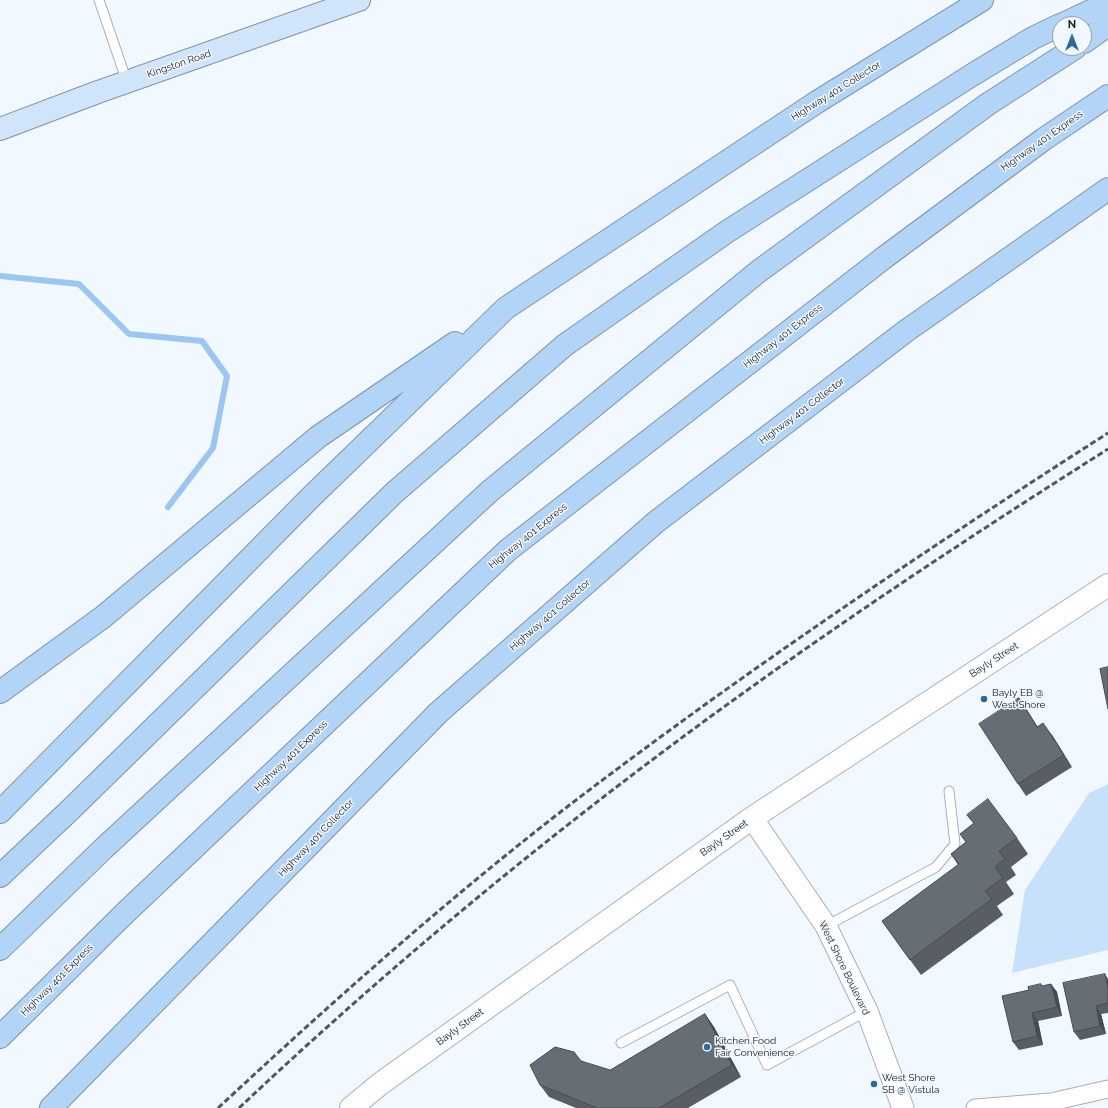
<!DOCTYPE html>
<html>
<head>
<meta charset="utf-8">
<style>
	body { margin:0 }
	#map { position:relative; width:1108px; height:1108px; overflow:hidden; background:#f2f8ff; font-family:Raleway,sans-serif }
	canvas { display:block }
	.north { position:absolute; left:1052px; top:16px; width:40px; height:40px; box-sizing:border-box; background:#f2f8ff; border:1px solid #9ba0a5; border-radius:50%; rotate:0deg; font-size:11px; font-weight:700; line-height:16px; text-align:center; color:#181b1d }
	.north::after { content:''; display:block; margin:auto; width:14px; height:18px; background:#2c69a0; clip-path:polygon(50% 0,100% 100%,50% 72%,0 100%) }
</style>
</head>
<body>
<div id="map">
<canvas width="1108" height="1108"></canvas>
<div class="north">N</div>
</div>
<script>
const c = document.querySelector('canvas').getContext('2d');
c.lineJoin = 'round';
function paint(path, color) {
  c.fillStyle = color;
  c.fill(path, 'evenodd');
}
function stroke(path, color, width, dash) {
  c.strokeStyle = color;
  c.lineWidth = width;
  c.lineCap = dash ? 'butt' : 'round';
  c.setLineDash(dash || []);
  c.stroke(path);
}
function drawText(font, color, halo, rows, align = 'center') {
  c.font = font + ' Raleway,sans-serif';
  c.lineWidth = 3;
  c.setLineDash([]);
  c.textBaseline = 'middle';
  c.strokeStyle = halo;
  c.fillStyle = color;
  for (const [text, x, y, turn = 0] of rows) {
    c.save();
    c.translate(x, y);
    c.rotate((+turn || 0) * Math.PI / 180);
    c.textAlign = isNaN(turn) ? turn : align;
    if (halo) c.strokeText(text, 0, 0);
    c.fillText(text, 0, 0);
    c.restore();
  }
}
const green = new Path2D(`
	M1108,784V950L1012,973L1025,890L1089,793Z`);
const stream = new Path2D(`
	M0,276L79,284L129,334L202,341L227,376L213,448L168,507`);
const service = new Path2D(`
	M99,0L127,82
	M826,926L936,867L955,844L949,791
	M621,1043L730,985L767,1065L867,1011`);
const minor = new Path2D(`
	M975,1108L1051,1102L1108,1089`);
const tertiary = new Path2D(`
	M752,818L826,926L867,1011L903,1108`);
const secondary = new Path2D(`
	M351,1108L380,1084L752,818L1108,585`);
const primary = new Path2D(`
	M0,129L98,92L359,0`);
const motorway = new Path2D(`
	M1063,24L1108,3
	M1084,42L1108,25
	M0,692L103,617L318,437L455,343
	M0,812L311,497L506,308L817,102L982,0
	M0,876L70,810L395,492L565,345L728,231L972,75L1033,38L1060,25
	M0,949L103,849L490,491L759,271L988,104L1075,48
	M0,1037L123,915L508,550L885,257L1044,139L1108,96
	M51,1108L439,712L656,522L906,331L1108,189`);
const rail = new Path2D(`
	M218,1108C329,1005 443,903 563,810C738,676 922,552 1108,433
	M239,1108C375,980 518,860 668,748C810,642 958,544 1108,449`);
const wall = new Path2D(`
	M1027,710L1037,726L1052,735L1072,767L1026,796L1018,784Z
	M967,815L1017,838L1028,854L1011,867L1016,875L1006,882L1014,894L997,906L1003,915L921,975L882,921L958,865L951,854L966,842L974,824Z
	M1108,979V1013L1101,1014L1106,1034L1080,1040L1074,1032Z
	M1051,984L1057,992L1062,1016L1038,1021L1043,1045L1019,1050L1013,1042L1029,990Z
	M705,1014L714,1027L741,1077L688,1108H576L549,1097L540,1085L610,1070Z`);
const shadedWall = new Path2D(`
	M1019,698L1027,710L1045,739L1037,727Z
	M1043,723L1052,735L1072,767L1064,755Z
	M1105,974L1108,979V988Z
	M1051,984L1057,992L1062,1016L1057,1007Z
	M1096,1006L1101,1014L1106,1034L1100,1026Z
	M1032,1013L1038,1021L1043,1045L1037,1036Z
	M705,1014L714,1027L741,1077L732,1065Z`);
const building = new Path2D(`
	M1108,667V709L1100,669Z
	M1019,698L1037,727L1043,723L1064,755L1018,784L979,724Z
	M988,799L1017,838L999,851L1005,859L995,867L1003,878L985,891L992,899L910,960L882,921L959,864L951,854L966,842L960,834L974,823L967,815Z
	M1105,974L1108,988V1003L1096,1006L1100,1026L1074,1032L1063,983Z
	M1041,984L1042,986L1051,984L1057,1007L1032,1013L1037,1036L1013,1042L1002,996L1029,990L1028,987Z
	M705,1014L732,1065L659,1108H597L540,1085L530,1065L555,1047L574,1052L581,1061L610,1070Z`);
const markers = [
	[984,699,4,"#2c69a0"],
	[707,1047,4,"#2c69a0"],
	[874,1084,4,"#2c69a0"]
];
const streetNames = [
	["Kingston Road",179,64,-19],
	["Highway 401 Collector",836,91,-32],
	["Highway 401 Express",1042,141,-35],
	["Highway 401 Express",783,336,-38],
	["Highway 401 Collector",802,411,-37],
	["Highway 401 Express",528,536,-39],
	["Highway 401 Collector",550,615,-41],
	["Bayly Street",994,660,-33],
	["Highway 401 Express",291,756,-44],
	["Highway 401 Collector",316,838,-46],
	["Bayly Street",724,838,-35],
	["West Shore Boulevard",844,968,64],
	["Highway 401 Express",57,980,-45],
	["Bayly Street",460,1027,-36]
];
const poiNames = [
	["Bayly EB @",992,693],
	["West Shore",992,705],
	["Kitchen Food",715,1041],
	["Fair Convenience",715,1053],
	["West Shore",882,1078],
	["SB @ Vistula",882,1090]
];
paint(green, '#c7e1fc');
stroke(stream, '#99c6f3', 6);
stroke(service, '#a7aeb6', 11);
stroke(minor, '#a7aeb6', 19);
stroke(tertiary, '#a7aeb6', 23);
stroke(secondary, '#a7aeb6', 24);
stroke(primary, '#7c93ab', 24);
stroke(motorway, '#7c93ab', 24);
stroke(service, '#fff', 9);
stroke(minor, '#fff', 17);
stroke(tertiary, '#fff', 21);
stroke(secondary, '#fff', 22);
stroke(primary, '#d1e5fa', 22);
stroke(motorway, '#b2d4f7', 22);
stroke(rail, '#53565a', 3, [6, 3]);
paint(wall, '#585e64');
paint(shadedWall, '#474c51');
paint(building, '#666d74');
stroke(building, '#474c51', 1);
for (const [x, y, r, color] of markers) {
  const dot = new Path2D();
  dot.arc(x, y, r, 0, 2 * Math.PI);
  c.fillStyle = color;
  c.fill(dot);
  stroke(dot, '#f2f8ff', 1.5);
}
drawText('10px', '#181b1d', '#f2f8ff', streetNames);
drawText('10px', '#181b1d', '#f2f8ff', poiNames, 'left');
</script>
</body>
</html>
